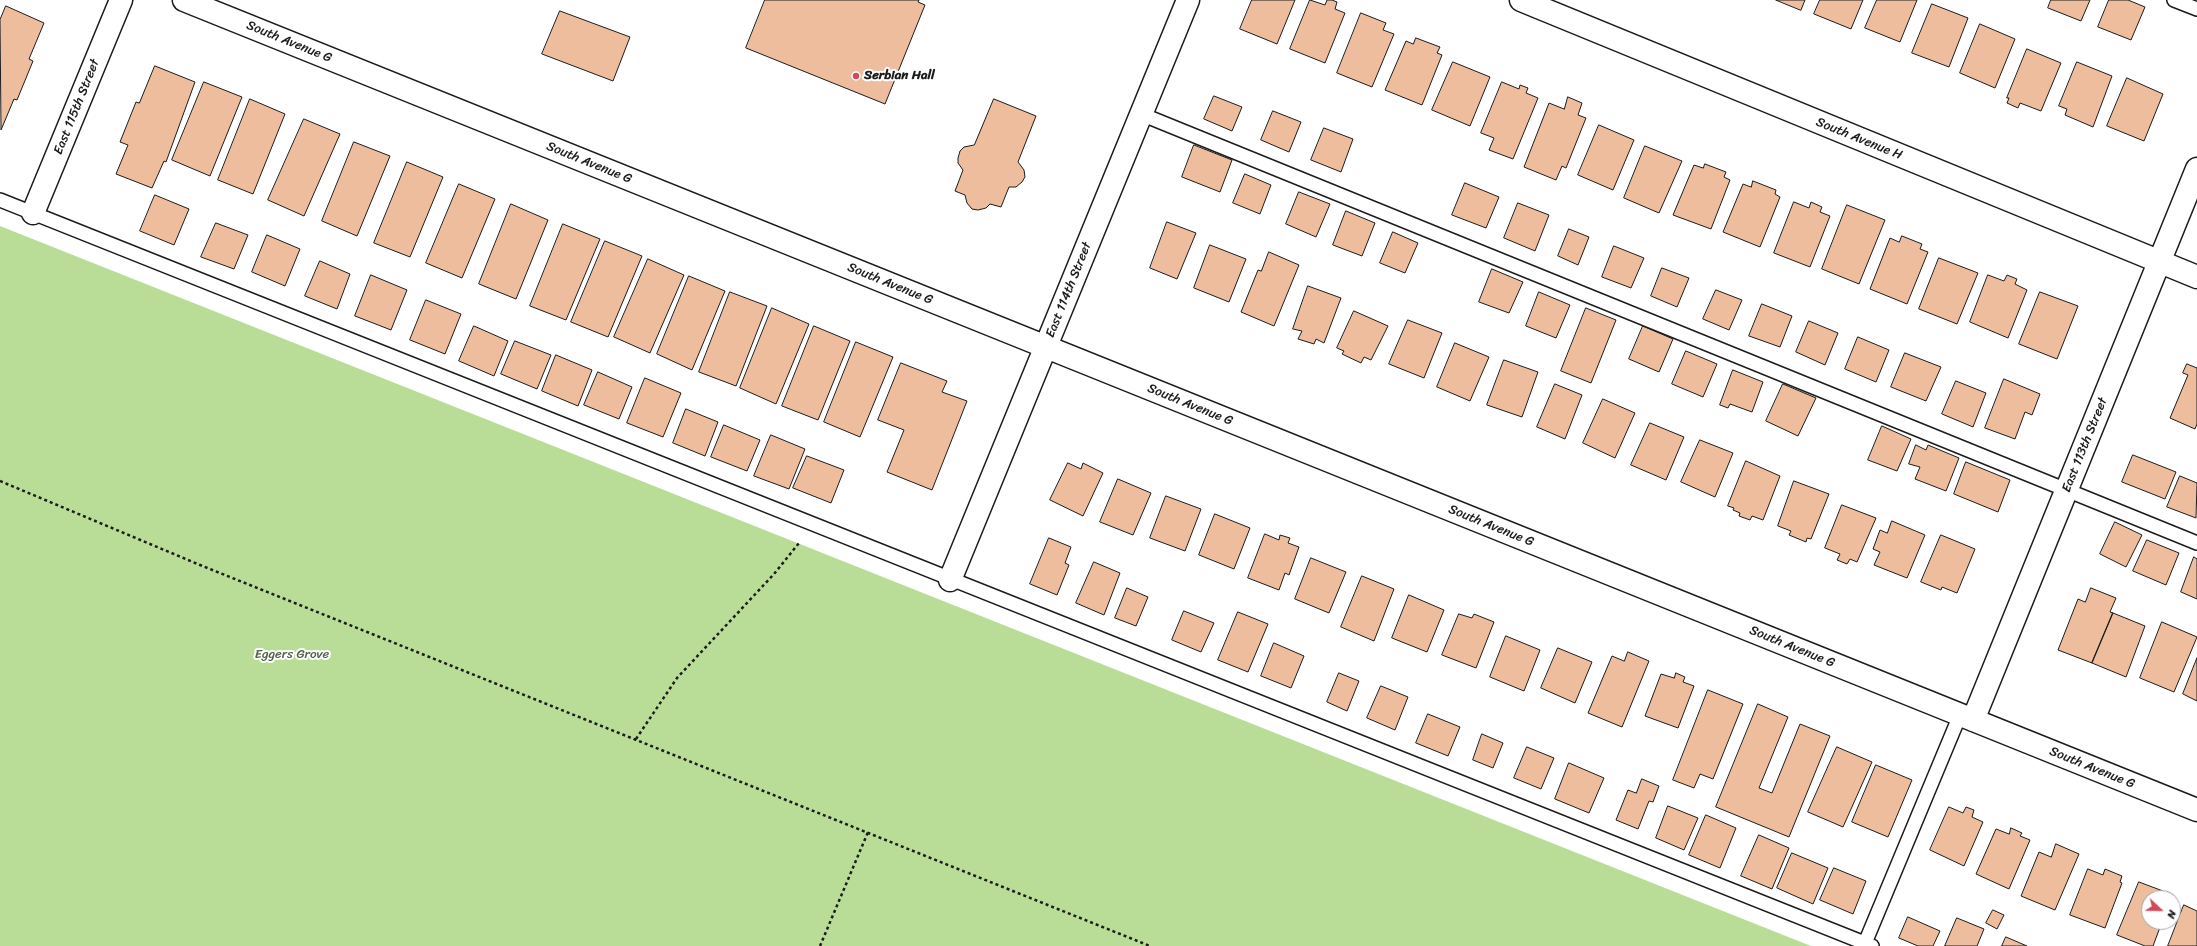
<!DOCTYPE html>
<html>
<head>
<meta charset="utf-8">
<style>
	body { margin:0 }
	#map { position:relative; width:2197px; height:946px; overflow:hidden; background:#fff; font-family:Sriracha,sans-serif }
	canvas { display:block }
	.north { position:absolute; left:2141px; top:890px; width:40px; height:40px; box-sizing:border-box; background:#fff; border:1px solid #a4a4a4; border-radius:50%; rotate:112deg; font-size:11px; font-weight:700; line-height:16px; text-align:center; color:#1c1c1c }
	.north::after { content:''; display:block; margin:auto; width:14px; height:18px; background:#d1495b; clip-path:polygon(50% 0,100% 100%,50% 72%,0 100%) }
</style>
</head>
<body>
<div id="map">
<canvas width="2197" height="946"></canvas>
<div class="north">N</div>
</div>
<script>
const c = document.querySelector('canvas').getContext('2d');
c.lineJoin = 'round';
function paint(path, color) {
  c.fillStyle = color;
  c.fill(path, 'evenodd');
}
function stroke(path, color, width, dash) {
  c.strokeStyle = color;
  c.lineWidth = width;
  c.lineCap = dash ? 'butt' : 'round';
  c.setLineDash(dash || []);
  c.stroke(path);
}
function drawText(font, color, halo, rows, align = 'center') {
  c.font = font + ' Sriracha,sans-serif';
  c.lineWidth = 4;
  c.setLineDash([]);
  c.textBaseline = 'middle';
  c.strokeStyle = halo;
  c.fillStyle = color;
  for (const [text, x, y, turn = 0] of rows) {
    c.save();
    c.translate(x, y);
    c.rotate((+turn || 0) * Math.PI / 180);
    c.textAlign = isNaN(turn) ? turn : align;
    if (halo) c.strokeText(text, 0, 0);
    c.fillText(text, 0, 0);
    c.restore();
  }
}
const green = new Path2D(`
	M0,226L1811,946H0Z`);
const building = new Path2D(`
	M765,0H919L918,2L925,5L885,104L746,48Z
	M1252,0H1295L1277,44L1240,29Z
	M1310,0L1325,5L1327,0H1332L1337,2L1335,9L1345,13L1325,63L1290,49Z
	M1776,0H1805L1801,10Z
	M1820,0H1863L1851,29L1814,14Z
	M1877,0H1917L1900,42L1865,28Z
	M2051,0H2090L2081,21L2048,8Z
	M2109,0H2128L2145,7L2131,40L2098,27Z
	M1932,4L1968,18L1949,67L1912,53Z
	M6,6L44,23L29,59L33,61L17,100L14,99L1,130L0,20Z
	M560,11L630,37L613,81L542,54Z
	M1361,13L1386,23L1383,30L1394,34L1372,87L1337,73Z
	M1980,24L2015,39L1995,88L1960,73Z
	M1416,38L1440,47L1437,53L1442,55L1422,105L1385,90L1406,41L1413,44Z
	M2027,49L2061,63L2041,111L2020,103L2018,108L2007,103L2009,98H2007Z
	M1453,62L1490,77L1470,126L1432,110Z
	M2077,62L2112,76L2093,127L2065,115L2067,109L2059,106Z
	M155,66L195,82L166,162L164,161L152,188L116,174L128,145L120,142L136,102L139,103Z
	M2127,78L2163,94L2144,141L2107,126Z
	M204,82L242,97L210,176L172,160Z
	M1502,82L1519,89L1520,85L1528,88L1526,93L1538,98L1513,159L1489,150L1494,138L1481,133Z
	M1214,96L1242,107L1232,131L1204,119Z
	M1568,97L1582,103L1578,115L1586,118L1566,168L1562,166L1556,180L1524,167L1549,103L1564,109Z
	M250,99L285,114L253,194L218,180Z
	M994,99L1036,116L1018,162L1024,170L1025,177L1022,182L1016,187H1009L1001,207L990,204L986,208L978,210L972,209L967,203L965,195L955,191L963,170L958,163V158L960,151L964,147L974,145Z
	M1273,111L1301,122L1289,152L1261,140Z
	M304,119L340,134L304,216L268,200Z
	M1599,125L1634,140L1613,190L1578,175Z
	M1324,128L1353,139L1341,172L1311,160Z
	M354,142L390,156L357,236L322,221Z
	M1194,145L1232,160L1220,192L1182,177Z
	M1645,146L1682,161L1659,213L1624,198Z
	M407,162L443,177L410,257L374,243Z
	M1705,164L1726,172L1724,177L1730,180L1711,229L1673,215L1694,165L1703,168Z
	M1245,174L1271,185L1260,214L1233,203Z
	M1753,181L1776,190L1775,194L1780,197L1760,247L1723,232L1743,184L1751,187Z
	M1465,183L1499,197L1486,228L1452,215Z
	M459,184L495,199L462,278L426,263Z
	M1299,192L1330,204L1316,237L1286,224Z
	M155,195L189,209L174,245L140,231Z
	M1794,202L1809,208L1811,202L1822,207L1820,212L1830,216L1810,267L1774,253Z
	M1518,203L1549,215L1535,251L1504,238Z
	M511,204L548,220L516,299L479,284Z
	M1847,205L1885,220L1859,284L1822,269Z
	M1346,211L1375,223L1362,256L1333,245Z
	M1167,222L1196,233L1177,279L1150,268Z
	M216,223L248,235L234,269L201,257Z
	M563,224L600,239L566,320L530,306Z
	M1569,229L1589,237L1578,265L1558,256Z
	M1393,232L1418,243L1405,273L1380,263Z
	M267,235L300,249L285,286L252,272Z
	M1902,236L1922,244L1920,249L1928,252L1907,304L1870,289L1890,238L1899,242Z
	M605,241L642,256L608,337L571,322Z
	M1210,245L1246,259L1229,302L1194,288Z
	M1614,246L1644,258L1631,288L1602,277Z
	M1269,252L1299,265L1274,326L1241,312L1258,270L1261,271Z
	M1939,258L1978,273L1957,324L1919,309Z
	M648,259L684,275L650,353L614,337Z
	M320,261L350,274L337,309L305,296Z
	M1662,268L1689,278L1677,307L1651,296Z
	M1492,269L1523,282L1509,313L1479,302Z
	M371,275L407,290L391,330L355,316Z
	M1988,275L2004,281L2007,275L2017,279L2015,284L2027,290L2008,338L1970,322Z
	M689,276L725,291L692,370L657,354Z
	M1308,286L1341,298L1324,343L1316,339L1314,344L1298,339L1302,331L1293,329Z
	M1716,290L1742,300L1729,330L1703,319Z
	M730,292L767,306L736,386L699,372Z
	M1539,292L1570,305L1556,338L1526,326Z
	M2040,292L2078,306L2057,359L2019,344Z
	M426,300L461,314L445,354L410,340Z
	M1762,304L1792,316L1780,347L1749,336Z
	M772,308L809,324L776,404L740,388Z
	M1586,308L1616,320L1591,383L1561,371Z
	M1354,311L1388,326L1371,360L1364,357L1361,363L1342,354L1344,351L1337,348Z
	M1408,320L1442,333L1424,378L1389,364Z
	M1809,321L1838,333L1825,365L1796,352Z
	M474,326L508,341L494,376L459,361Z
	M814,326L850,341L818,420L782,406Z
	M1643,326L1673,339L1659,372L1629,359Z
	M1858,337L1889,350L1876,382L1845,369Z
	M515,341L551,355L537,389L501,374Z
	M856,342L893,357L860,437L824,422Z
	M1455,343L1489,357L1470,401L1437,387Z
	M1686,351L1717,364L1703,397L1672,384Z
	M1905,353L1941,367L1926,401L1891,387Z
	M556,355L592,370L578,406L542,391Z
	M1504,360L1538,372L1522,417L1487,405Z
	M901,363L947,381L942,392L967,401L932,490L887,472L904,430L878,420Z
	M2187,364L2197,368V424L2195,429L2170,418L2188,375L2183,373Z
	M1733,370L1763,382L1752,412L1730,404L1728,408L1720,405Z
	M598,372L632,387L619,419L584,405Z
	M645,378L681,393L663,437L627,423Z
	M2004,379L2040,394L2032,415L2025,412L2015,439L1985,428Z
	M1956,381L1986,393L1973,427L1942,414Z
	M1555,384L1582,395L1565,439L1537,427Z
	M1783,384L1816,398L1798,436L1766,421Z
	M1603,399L1635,413L1615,458L1583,443Z
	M686,409L718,422L705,456L673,443Z
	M1650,423L1684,437L1666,480L1631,465Z
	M724,425L760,440L747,471L711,457Z
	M1882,426L1911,439L1897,471L1868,460Z
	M771,435L805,449L789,489L754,476Z
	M1700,440L1733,453L1715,497L1681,482Z
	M1916,445L1926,450L1928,445L1959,458L1946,491L1915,479L1920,467L1909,464Z
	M2133,455L2176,472L2165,499L2122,482Z
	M807,456L844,470L831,503L793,488Z
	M1746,461L1780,476L1763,520L1752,516L1750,520L1739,516L1740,513L1733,510L1734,508L1728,506Z
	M1966,462L2010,480L1998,512L1954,494Z
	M1068,463L1081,469L1083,463L1103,473L1083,516L1050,500Z
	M2180,476L2197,483L2196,518L2167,507Z
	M1118,479L1151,493L1133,535L1100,522Z
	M1794,481L1829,494L1811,539L1807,538L1806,542L1789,535L1791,531L1778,526Z
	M1166,496L1201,509L1185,551L1150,538Z
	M1842,505L1876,518L1857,562L1850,559L1847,564L1837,560L1840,554L1825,548Z
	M1215,514L1250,528L1234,569L1199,555Z
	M1892,521L1925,535L1907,578L1874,565L1880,552L1873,549L1880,530L1887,533Z
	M2115,522L2142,535L2126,567L2100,554Z
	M1265,534L1279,540L1280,535L1290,538L1288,543L1299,547L1289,575L1285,573L1279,590L1248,578Z
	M1941,535L1975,549L1957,593L1942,587L1941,590L1921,582Z
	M1049,538L1071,547L1065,563L1069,565L1057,595L1030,584Z
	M2147,540L2179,553L2166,585L2133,571Z
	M2194,557L2197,559V599L2181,592Z
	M1311,558L1346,572L1329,613L1295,599Z
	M1094,562L1120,573L1104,615L1076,603Z
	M1362,576L1394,589L1374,641L1341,627Z
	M1127,588L1148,597L1136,626L1115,618Z
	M2091,588L2116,598L2110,612L2113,613L2092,663L2058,650L2078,599L2085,602Z
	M1409,595L1444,610L1427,652L1392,638Z
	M1184,611L1214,623L1201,652L1172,640Z
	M1238,612L1268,624L1248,672L1218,660Z
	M2113,613L2145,626L2126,677L2092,663Z
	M1459,614L1472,618L1474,614L1494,622L1476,668L1442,655Z
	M2162,622L2197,637L2174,692L2140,678Z
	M1506,636L1540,650L1524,691L1490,677Z
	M1274,643L1304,656L1291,688L1261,676Z
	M1558,648L1592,662L1575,703L1541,688Z
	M1628,652L1649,661L1622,727L1588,713L1612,656L1624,661Z
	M2197,658V701L2183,694Z
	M1339,673L1359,681L1347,711L1327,702Z
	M1676,673L1685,677L1683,682L1694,686L1678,728L1645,716L1661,674L1674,678Z
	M1381,686L1408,697L1395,730L1367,718Z
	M1708,690L1743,704L1713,779L1700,774L1694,788L1673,780Z
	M1758,704L1788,717L1759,788L1772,793L1800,724L1830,736L1789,837L1716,807Z
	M1428,714L1460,727L1448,756L1416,743Z
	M1482,734L1503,743L1493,768L1473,760Z
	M1527,747L1554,758L1541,789L1514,778Z
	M1837,747L1872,762L1843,827L1808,812Z
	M1569,763L1604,778L1589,813L1555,799Z
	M1876,765L1912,780L1888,837L1852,822Z
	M1642,779L1659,786L1653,802L1649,801L1638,829L1616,820L1628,790L1636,793Z
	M1668,806L1698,818L1684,850L1656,838Z
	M1949,807L1963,813L1966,807L1974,810L1972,817L1983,822L1964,866L1930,850Z
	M1706,815L1736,828L1720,868L1689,855Z
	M2011,828L2022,833L2020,836L2030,840L2009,889L1976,874L1996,829L2009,834Z
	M1759,835L1789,848L1772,889L1741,876Z
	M2056,844L2079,854L2055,910L2021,896L2039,852L2051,857Z
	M1792,853L1828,868L1813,904L1777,888Z
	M1834,868L1866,881L1853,914L1820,900Z
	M2088,869L2103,875L2105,869L2122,876L2120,882L2122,883L2105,928L2070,915Z
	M2139,882L2163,891L2160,898H2149V922H2162L2153,946H2145L2117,935Z
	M2184,905L2197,911V946H2168Z
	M1993,910L2004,915L1997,929L1986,923Z
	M1908,917L1940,931L1933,946H1918L1899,938Z
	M1957,918L1984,929L1977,946H1945Z
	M2006,937L2027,946H2002Z`);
const path = new Path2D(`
	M0,481L200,565L1150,946
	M636,739L677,678L774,574L799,543
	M820,946L868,832`);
const service = new Path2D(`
	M2174,0L2197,9
	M1141,114L2197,543
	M0,200L1872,946
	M1865,943L1960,715`);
const minor = new Path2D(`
	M184,0L2197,810
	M1521,0L2197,277
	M33,213L121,0
	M950,580L1188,0
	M1973,720L2197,169`);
const markers = [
	[856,76,4,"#d1495b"]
];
const streetNames = [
	["South Avenue G",289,42,22],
	["East 115th Street",77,107,-68],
	["South Avenue H",1859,139,22],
	["South Avenue G",589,163,22],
	["South Avenue G",890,284,22],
	["East 114th Street",1069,290,-68],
	["South Avenue G",1190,405,22],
	["East 113th Street",2085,445,-68],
	["South Avenue G",1491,526,22],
	["South Avenue G",1792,647,22],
	["South Avenue G",2092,768,22]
];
const poiNames = [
	["Serbian Hall",864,76]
];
const parkNames = [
	["Eggers Grove",292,655]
];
paint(green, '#b9dd97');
paint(building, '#eebd9e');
stroke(building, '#1c1c1c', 1);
stroke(service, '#1c1c1c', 16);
stroke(minor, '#1c1c1c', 25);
stroke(path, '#1c1c1c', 2.5, [3, 3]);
stroke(service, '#fff', 13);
stroke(minor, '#fff', 22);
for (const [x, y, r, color] of markers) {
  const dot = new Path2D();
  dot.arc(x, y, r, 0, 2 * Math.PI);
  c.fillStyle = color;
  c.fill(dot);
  stroke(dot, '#fff', 1.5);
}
drawText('13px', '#1c1c1c', '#fff', streetNames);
drawText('bold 13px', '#1c1c1c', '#fff', poiNames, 'left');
drawText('13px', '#536047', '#fff', parkNames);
</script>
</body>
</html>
